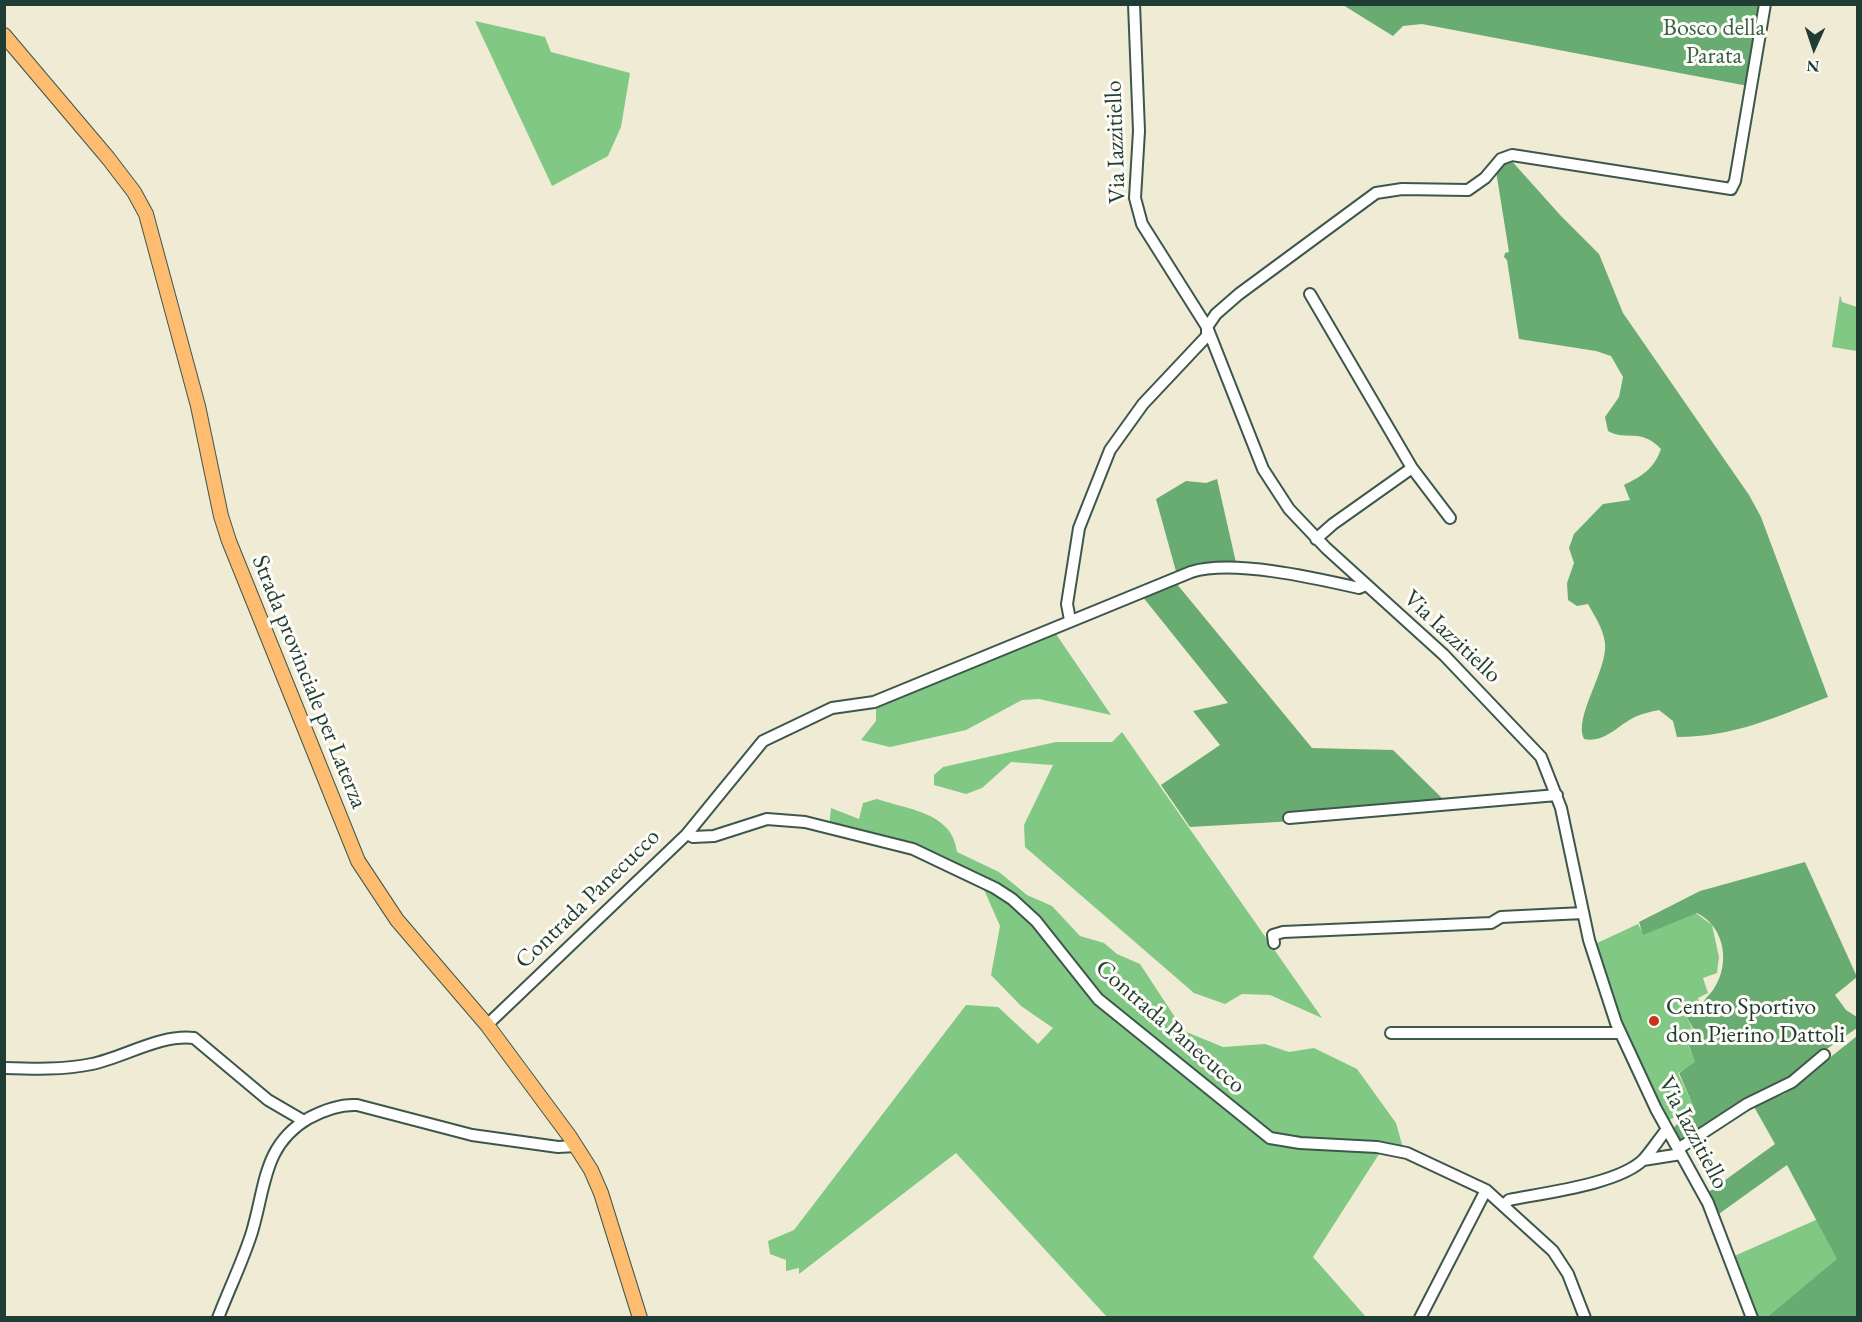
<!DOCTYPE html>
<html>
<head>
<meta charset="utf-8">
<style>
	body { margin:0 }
	#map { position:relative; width:1862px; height:1322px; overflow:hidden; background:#f0ebd4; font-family:"EB Garamond",serif }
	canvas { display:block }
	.frame { position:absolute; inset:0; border:6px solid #1f3d34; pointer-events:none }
	.north { position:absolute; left:1784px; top:18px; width:60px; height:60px; -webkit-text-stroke:4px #fdfcf7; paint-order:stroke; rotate:183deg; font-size:16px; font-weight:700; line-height:24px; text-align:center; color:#1f3d34 }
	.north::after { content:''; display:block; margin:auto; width:21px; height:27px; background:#1f3d34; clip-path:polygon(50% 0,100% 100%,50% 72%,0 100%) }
</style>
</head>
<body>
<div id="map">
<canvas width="1862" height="1322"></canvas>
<div class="frame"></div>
<div class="north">N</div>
</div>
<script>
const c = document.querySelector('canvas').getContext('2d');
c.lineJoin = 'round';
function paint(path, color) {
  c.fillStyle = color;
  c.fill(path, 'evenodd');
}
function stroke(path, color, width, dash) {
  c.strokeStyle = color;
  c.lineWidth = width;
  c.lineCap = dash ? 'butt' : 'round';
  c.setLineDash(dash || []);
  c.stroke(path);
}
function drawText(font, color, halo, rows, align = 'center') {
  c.font = font + ' "EB Garamond",serif';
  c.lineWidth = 6;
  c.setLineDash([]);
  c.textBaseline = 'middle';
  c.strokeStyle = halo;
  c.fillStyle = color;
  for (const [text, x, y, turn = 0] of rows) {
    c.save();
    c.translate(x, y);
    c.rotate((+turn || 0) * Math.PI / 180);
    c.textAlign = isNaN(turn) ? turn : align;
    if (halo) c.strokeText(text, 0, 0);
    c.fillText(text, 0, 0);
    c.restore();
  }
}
const green = new Path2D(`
	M475,21L545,37L551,52L630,73L621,127L608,156L552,186Z
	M1840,295L1842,302L1857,307V351L1832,347Z
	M1054,631L1111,715L1039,699L1022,700L966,730L890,747L861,740L876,721V707Z
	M1122,732L1322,1018L1270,995L1242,994L1225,1004L1194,993L1025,847L1024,825L1053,765L1011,762L982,788L966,794L934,785V775L943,767L1056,742H1112Z
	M877,799C910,810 953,813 957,852L999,872L1027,895L1052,906L1080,936L1104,943L1117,954L1140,964L1184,1031L1223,1047L1265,1044L1289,1052L1314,1048L1357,1069L1396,1123L1403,1148L1266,1134L1275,1142L1274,1145L1381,1151L1313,1257L1366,1317H1107L956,1153L799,1274V1268L786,1271V1260L770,1254L768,1241L794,1230L966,1005L998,1007L1038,1044L1053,1028L1021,1006L991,975L1000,926L982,885L1026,917L1099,997L1012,897L920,849L829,828L831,808L859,819L863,803Z
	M1693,911L1712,925L1719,957L1717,973L1703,978L1708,993L1698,998L1701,1008L1685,1014L1692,1028L1682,1032L1696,1063L1678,1073L1694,1108L1669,1120L1627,1042L1595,944L1638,924L1643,933Z
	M1818,1219L1838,1259L1767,1317L1758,1318L1732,1257Z`);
const forest = new Path2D(`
	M1343,5H1764L1748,86L1422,24L1403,26L1393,36Z
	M1509,158L1561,216L1599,254L1623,313L1749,495L1761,517L1828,697C1775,717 1735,737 1677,737L1673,721L1659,710C1649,712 1640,714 1631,719C1616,728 1603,743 1584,739C1573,717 1608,670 1605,643C1603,628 1595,617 1588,604L1577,606L1568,600L1567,583L1574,563L1569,548L1574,534L1603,504L1630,500L1624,485C1642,476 1654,469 1661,449C1640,427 1627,442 1608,431L1605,417L1619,397L1623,377L1611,356L1596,351L1519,339L1507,260L1504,257L1505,253L1509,252L1496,171Z
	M1217,479L1237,567L1177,575L1156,499L1186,481L1206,483Z
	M1176,583L1312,748L1393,750L1445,801L1312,820L1190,827L1161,785L1220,745L1193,711L1228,703L1142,596Z
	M1805,862L1857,977L1835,995L1846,1010L1857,1017V1028L1821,1053L1787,1082L1682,1144L1674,1127L1694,1108L1679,1073L1695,1062L1684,1033L1693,1028L1686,1016L1701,1009C1705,997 1707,998 1713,990C1731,964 1725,927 1697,913L1643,935L1639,922L1700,891Z
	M1857,1036V1317H1767L1837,1259L1787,1165L1716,1216L1706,1194L1775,1144L1753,1105L1784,1094Z`);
const minor = new Path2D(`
	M1134,4L1139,131L1135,198L1142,224L1207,327L1263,469L1289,509L1326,548L1444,655L1541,757L1561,808L1589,940L1616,1023L1656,1109L1708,1203L1752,1318
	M1310,294L1412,468L1450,518
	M1316,539L1333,524L1412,468
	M1070,620L1067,604L1079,528L1110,450L1143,404L1207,336V327L1216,314L1239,294L1376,193L1402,189L1468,190L1485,178L1501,159L1512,155L1731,189L1735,181L1765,4
	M1289,818L1557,795
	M687,834L763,741L832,708L874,702L1191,572C1233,559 1315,578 1359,588L1366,585
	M1274,943L1273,935L1283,932L1491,923L1501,917L1583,913
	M487,1025L687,834L693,837L714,836L767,819L805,822L913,849L995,888L1012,899L1036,921L1098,999L1270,1138L1300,1143L1377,1147L1407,1153L1486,1190L1553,1251L1568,1274L1585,1318
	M1391,1033H1620
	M4,1068C34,1069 63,1070 92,1064C125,1057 160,1034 194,1038L268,1100L304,1121
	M1678,1149L1747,1104L1792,1082L1824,1055
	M1643,1160L1681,1154
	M1504,1205L1509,1200C1543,1193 1620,1184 1644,1159C1652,1150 1659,1139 1667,1129
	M218,1318C229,1289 243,1261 252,1232C266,1185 263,1145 309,1118C324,1110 341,1104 357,1105L472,1135L558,1147L576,1146
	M1420,1318L1486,1190`);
const major = new Path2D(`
	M4,35L108,158L134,192L146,214L198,406L221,516L229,541L358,861L397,920L487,1025L570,1137L591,1170L601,1193L640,1318`);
const markers = [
	[1654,1021,6,"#c8321e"]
];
const parkNames = [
	["Bosco della",1714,28],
	["Parata",1714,56]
];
const streetNames = [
	["Via Iazzitiello",1116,142,-92],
	["Via Iazzitiello",1452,637,43],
	["Strada provinciale per Laterza",309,682,68],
	["Contrada Panecucco",588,899,-44],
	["Contrada Panecucco",1170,1027,41],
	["Via Iazzitiello",1693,1133,62]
];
const poiNames = [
	["Centro Sportivo",1666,1007],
	["don Pierino Dattoli",1666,1035]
];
paint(green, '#80c884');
paint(forest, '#68ac72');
stroke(minor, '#3e574c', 14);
stroke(major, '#3e574c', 16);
stroke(minor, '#fff', 10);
stroke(major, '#fdbc6f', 14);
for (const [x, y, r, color] of markers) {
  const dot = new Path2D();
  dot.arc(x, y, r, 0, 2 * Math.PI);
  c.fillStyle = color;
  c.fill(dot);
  stroke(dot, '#fdfcf7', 2);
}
drawText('24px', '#376048', '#fdfcf7', parkNames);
drawText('24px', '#1f3d34', '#fdfcf7', streetNames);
drawText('24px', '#1f3d34', '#fdfcf7', poiNames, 'left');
</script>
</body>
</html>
